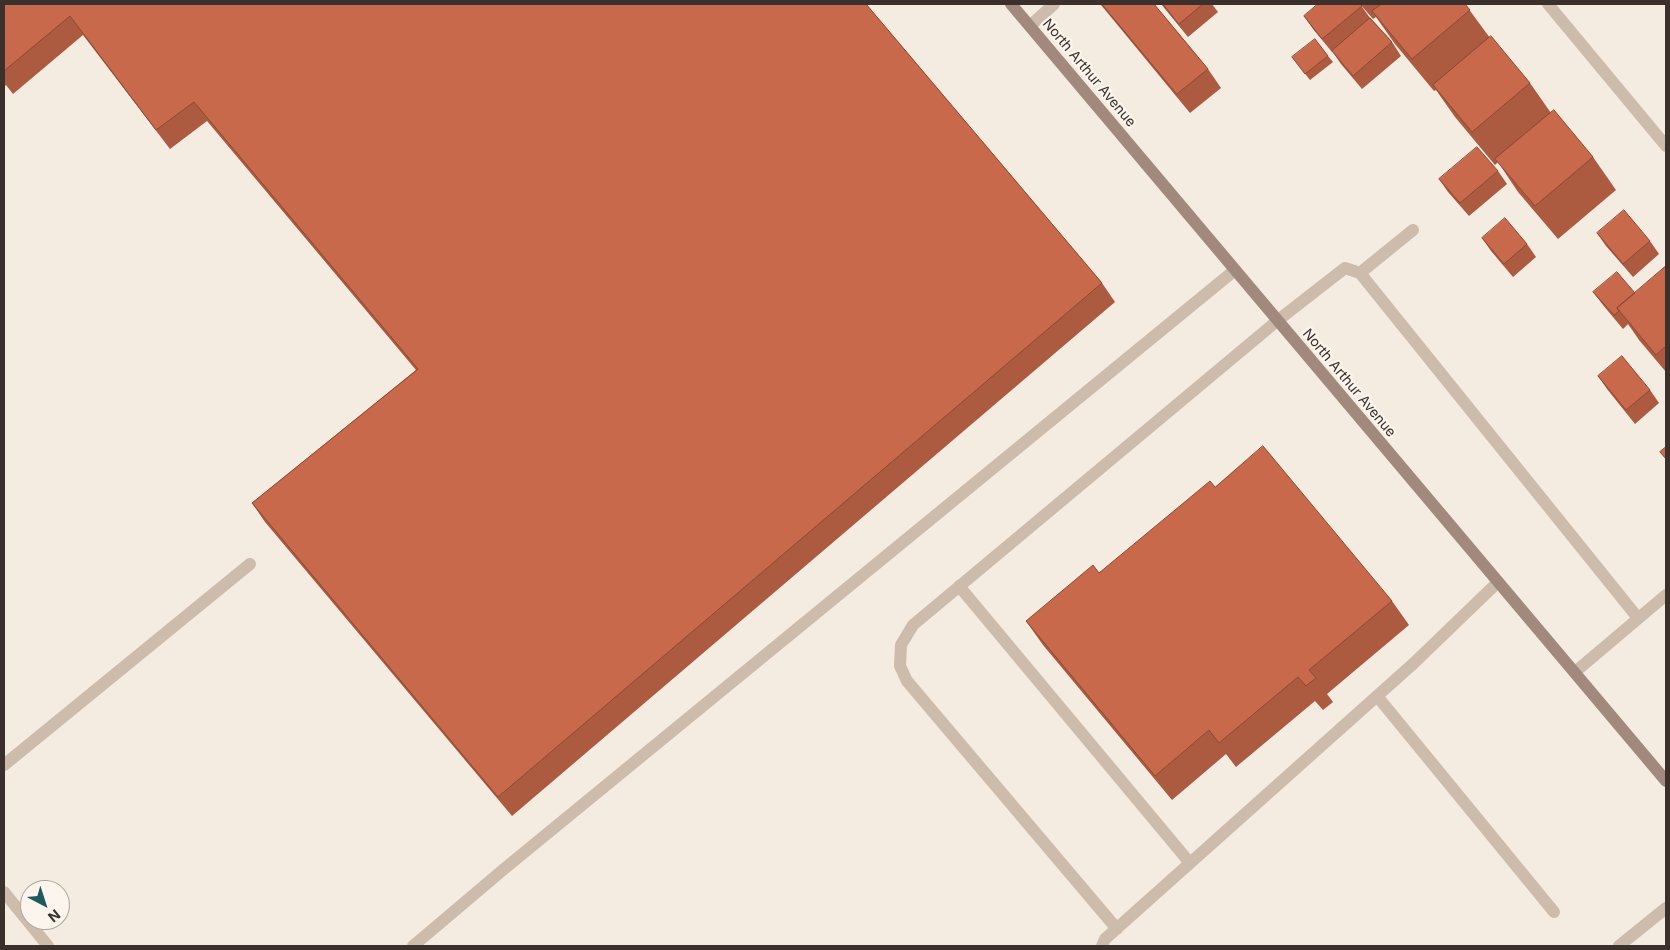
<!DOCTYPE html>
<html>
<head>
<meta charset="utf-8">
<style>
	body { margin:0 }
	#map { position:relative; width:1670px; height:950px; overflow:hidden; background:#f4ebe1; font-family:Inter,sans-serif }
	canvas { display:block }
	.frame { position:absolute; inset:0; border:5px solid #3b302b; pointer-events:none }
	.north { position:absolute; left:20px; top:880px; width:50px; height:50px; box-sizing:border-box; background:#fbf5ee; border:1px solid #aea6a0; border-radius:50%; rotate:140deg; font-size:14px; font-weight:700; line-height:20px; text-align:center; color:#3b302b }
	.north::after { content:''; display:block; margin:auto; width:18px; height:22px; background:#1f5a5e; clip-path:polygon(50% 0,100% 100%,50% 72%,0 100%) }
</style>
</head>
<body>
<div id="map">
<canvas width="1670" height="950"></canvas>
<div class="frame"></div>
<div class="north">N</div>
</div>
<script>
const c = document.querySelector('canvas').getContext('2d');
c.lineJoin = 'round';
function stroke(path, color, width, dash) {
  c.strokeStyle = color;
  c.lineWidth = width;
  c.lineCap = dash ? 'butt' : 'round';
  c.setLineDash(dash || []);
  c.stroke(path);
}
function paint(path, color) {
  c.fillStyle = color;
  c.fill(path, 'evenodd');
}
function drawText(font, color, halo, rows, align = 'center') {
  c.font = font + ' Inter,sans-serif';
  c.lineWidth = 4.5;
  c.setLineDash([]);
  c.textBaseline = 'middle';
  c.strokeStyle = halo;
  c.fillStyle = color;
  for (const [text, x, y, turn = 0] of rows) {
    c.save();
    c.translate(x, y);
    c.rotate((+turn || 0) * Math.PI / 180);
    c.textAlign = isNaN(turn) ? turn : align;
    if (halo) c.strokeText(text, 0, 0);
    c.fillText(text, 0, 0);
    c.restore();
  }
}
const lane = new Path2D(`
	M1030,26L1054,4
	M1360,273L1413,230
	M959,586L1190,863
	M1575,672L1666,595
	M1377,696L1554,912
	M4,765L250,564
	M4,892L48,946
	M1117,929L907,681L900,666L901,645L913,625L1277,321L1345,268L1360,273L1638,618
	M413,946L504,869L1235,270
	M1102,946L1105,939L1414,663L1498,582`);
const street = new Path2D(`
	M1548,4L1666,146
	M1619,946L1666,908`);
const secondary = new Path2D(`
	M1011,4L1666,781`);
const wall = new Path2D(`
	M4,4H866L1102,283L1115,302L512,816L265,522L252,503L416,370L207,121L170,149L83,35L13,94L6,85L4,87Z
	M1100,4H1154L1208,69L1221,88L1190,113L1106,11Z
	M1161,4H1212L1218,12L1188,37Z
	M1360,4H1465L1490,38L1530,83L1551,113L1593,157L1616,190L1558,239L1518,192L1498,162L1495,165L1455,117L1436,90L1434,91L1395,44L1376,17L1373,19Z
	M1360,4L1370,18L1392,42L1401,56L1362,89L1341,64L1332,51V52L1313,29L1304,16Z
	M1328,56L1333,62L1310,80L1292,57Z
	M1498,171L1507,184L1469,216L1448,192L1439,179Z
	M1597,233L1650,241L1659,254L1633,277L1606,246Z
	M1482,238L1527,244L1536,257L1513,277L1491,251Z
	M1666,266V372L1639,340L1628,324L1623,329L1603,305L1593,292L1635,293Z
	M1598,376L1650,390L1659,403L1635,424L1607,389Z
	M1215,487L1392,601L1409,625L1327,694L1333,702L1323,710L1315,701L1236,767L1226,754L1172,800L1043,645L1026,621L1099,573Z`);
const building = new Path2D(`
	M4,4H866L1102,283L498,797L252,503L418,369L194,102L156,130L70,16L4,71Z
	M1102,4H1154L1208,69L1177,94Z
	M1163,4H1203L1179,24Z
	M1318,4H1360L1362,6L1322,39L1304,16Z
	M1382,4H1465L1470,10L1412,59L1372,11Z
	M1370,18L1392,42L1353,76L1332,51Z
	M1491,36L1530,83L1472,132L1433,85Z
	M1315,39L1328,56L1305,74L1292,57Z
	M1554,110L1593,157L1535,206L1495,159Z
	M1477,147L1498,171L1460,203L1439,179Z
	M1624,210L1650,241L1623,264L1597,233Z
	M1505,218L1527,244L1504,264L1482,238Z
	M1666,266V346L1656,355L1617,308Z
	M1617,272L1635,293L1617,308L1619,311L1614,315L1593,292Z
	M1622,356L1650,390L1626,410L1598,376Z
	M1263,446L1392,601L1309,670L1316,678L1306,686L1298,677L1219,743L1209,730L1155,776L1026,621L1093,565L1099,573L1210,481L1215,487Z
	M1666,447V459L1660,452Z`);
const streetNames = [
	["North Arthur Avenue",1089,73,50],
	["North Arthur Avenue",1349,383,50]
];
stroke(lane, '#cdbbac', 12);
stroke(street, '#cdbbac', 12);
stroke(secondary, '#a18a7d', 12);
paint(wall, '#ac5a40');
paint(building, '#c8694b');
stroke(building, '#8c4a34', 1);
drawText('14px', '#3b302b', '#fbf5ee', streetNames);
</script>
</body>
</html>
